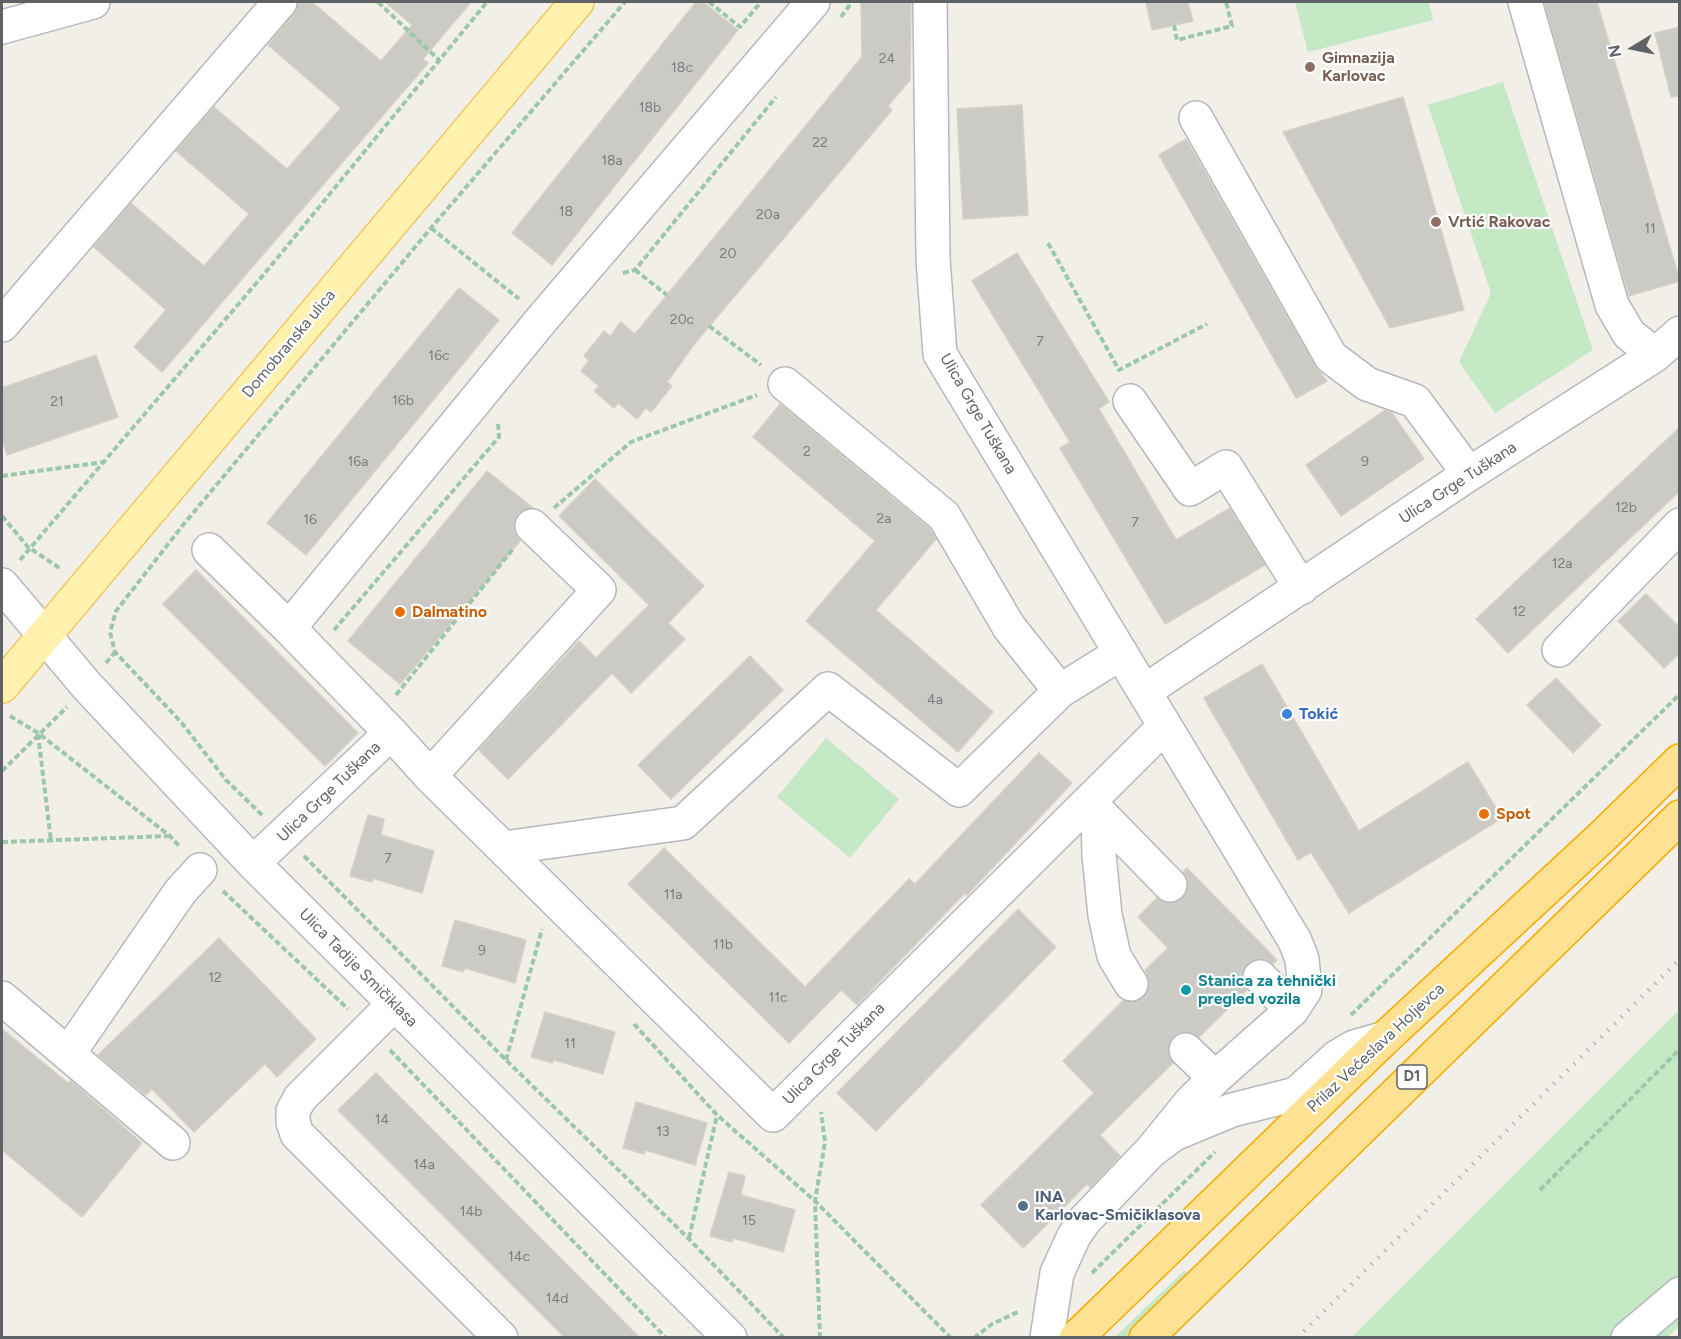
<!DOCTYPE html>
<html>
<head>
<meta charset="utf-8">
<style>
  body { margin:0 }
  #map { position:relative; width:1681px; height:1339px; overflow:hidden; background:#f1efe8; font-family:Figtree,sans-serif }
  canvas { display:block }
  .frame { position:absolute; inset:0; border:3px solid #5f6368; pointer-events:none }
  .north { position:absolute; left:1603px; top:18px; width:60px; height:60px; -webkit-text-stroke:4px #fff; paint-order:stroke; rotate:260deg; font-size:16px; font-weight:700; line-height:24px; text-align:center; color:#5f6368 }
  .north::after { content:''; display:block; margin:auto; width:21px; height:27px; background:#5f6368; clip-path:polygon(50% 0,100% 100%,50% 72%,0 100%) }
</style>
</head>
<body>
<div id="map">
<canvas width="1681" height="1339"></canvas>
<div class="frame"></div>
<div class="north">N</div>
</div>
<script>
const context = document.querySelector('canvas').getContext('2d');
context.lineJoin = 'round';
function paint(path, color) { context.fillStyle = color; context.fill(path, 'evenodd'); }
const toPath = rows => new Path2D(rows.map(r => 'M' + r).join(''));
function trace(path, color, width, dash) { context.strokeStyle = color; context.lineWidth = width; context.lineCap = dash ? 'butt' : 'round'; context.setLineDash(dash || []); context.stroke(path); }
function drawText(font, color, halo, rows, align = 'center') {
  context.font = font + ' Figtree,sans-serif'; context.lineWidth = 4.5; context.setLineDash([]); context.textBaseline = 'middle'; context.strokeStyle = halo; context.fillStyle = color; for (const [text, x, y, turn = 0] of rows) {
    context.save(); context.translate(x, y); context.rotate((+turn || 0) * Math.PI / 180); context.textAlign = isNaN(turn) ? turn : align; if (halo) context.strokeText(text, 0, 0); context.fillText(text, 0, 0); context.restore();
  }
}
const green = toPath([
  [1295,2,1429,2,1433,20,1308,52],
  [1503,82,1593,350,1495,413,1459,362,1491,293,1428,105],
  [826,738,899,799,850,858,777,797],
  [1679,1010,1679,1326,1667,1338,1351,1338],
  [1185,1270,1189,1276,1185,1281,1128,1337,1114,1338]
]);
const building = toPath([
  [298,2,312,2,381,61,412,25,385,2,471,2,423,59,428,63,162,372,134,347,166,310,94,247,131,203,204,266,249,214,176,151,214,107,287,169,341,108,268,45,294,14,298,2],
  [696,2,703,2,738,30,552,265,512,233,696,2],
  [861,2,911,2,910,80,888,106,892,110,696,342,667,382,672,386,651,412,646,408,637,419,618,403,614,408,594,391,599,386,581,371,589,360,584,356,604,331,610,336,621,322,635,334,862,57,861,2],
  [1146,2,1188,2,1193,21,1152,30,1146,2],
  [1544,2,1597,2,1680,281,1629,296,1544,2],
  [1680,27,1680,96,1671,97,1655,33,1680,27],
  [1403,97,1464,310,1390,328,1283,132,1403,97],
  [1022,105,1028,215,963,219,957,109,1022,105],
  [1186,139,1315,366,1327,381,1296,398,1159,155,1186,139],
  [1017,253,1109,402,1099,409,1176,540,1230,508,1265,565,1165,624,1060,448,1070,442,972,281,1017,253],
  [459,288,499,320,306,555,267,523,459,288],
  [96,355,118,417,7,455,2,438,2,388,96,355],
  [780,404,929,528,936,539,876,610,993,712,958,752,806,621,875,541,753,437,780,404],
  [1385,410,1392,413,1424,459,1341,516,1306,465,1385,410],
  [1680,427,1680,491,1508,653,1476,619,1680,427],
  [487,471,533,508,519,513,514,521,514,532,520,541,400,684,348,641,487,471],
  [595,479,704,586,668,623,685,639,631,693,612,673,508,779,479,750,579,641,596,658,649,605,559,516,595,479],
  [196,570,358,733,325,766,163,604,196,570],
  [1646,594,1680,628,1680,653,1664,668,1618,621,1646,594],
  [750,656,783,690,671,799,638,765,750,656],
  [1262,664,1359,831,1468,762,1502,818,1349,913,1311,852,1298,860,1204,698,1262,664],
  [1556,678,1601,725,1573,753,1527,705,1556,678],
  [1039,753,1072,783,967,895,965,893,857,1005,841,990,789,1043,628,884,664,848,805,987,909,879,915,884,1039,753],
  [368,815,384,819,381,835,434,851,422,893,372,878,372,882,350,876,368,815],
  [1187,868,1277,960,1273,964,1266,959,1256,959,1247,964,1242,971,1242,981,1247,990,1199,1037,1191,1032,1181,1032,1172,1037,1168,1046,1168,1055,1173,1063,1100,1135,1120,1156,1090,1188,1087,1184,1023,1248,981,1205,1094,1093,1063,1061,1123,1001,1132,1003,1140,1000,1147,993,1150,983,1145,970,1168,948,1138,917,1157,898,1166,903,1175,903,1183,899,1188,890,1188,880,1183,872,1187,868],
  [1018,909,1056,947,876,1131,837,1093,1018,909],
  [455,920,526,940,515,983,465,968,463,972,442,966,455,920],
  [219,938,316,1039,277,1077,265,1064,194,1132,152,1089,146,1095,98,1055,219,938],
  [545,1012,615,1032,603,1074,554,1060,552,1063,531,1057,545,1012],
  [2,1029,68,1083,71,1081,142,1143,82,1217,2,1150,2,1029],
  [376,1073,640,1338,565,1338,338,1110,376,1073],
  [636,1102,707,1123,695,1165,645,1150,644,1154,623,1148,636,1102],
  [729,1172,745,1176,741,1195,795,1210,783,1252,733,1238,732,1242,710,1236,729,1172]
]);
const minorTunnel = toPath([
  [1170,885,1260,977],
  [1131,984,1186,1050]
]);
const path = toPath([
  [378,2,439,60],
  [709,2,740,27,761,2],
  [841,17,849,6,849,2],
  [1174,25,1177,40,1232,26,1226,2],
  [431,228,519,299],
  [1048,243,1119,370,1207,324],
  [635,270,667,295],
  [623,273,635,270,776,97],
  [709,326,761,365],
  [2,476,104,462],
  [554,508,631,442,757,395],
  [2,516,28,547,61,569],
  [20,560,265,273,487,2],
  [334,630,499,437,498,423],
  [106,663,115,652],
  [396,695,513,549],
  [10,716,38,733,170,836,180,847],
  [38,734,51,841],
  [2,771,67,707],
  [262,815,226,780,181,722,115,652,110,632,116,611,183,525,431,228,625,2],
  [2,842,169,836],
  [304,856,506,1060,689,1239,784,1338],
  [223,891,348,1009],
  [1351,1015,1680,694],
  [634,1024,717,1115,815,1201,951,1338],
  [390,1050,666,1338],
  [506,1060,542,929],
  [1540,1190,1680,1049],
  [689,1238,717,1115],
  [1092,1273,1215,1152],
  [820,1338,815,1201,825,1142,821,1112],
  [974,1338,992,1324,1020,1311]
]);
const minor = toPath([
  [930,2,933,259,940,354,1295,941,1302,959,1305,990,1292,1010,1215,1078,1190,1103,1151,1151],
  [1525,2,1612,305,1629,334,1655,355],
  [2,27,93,2],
  [1196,118,1331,357,1367,384,1415,401,1469,474],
  [2,325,280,2],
  [785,384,944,516,1009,627,1060,691],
  [1130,401,1190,489,1226,467,1301,588],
  [209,550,289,628,543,318,813,2],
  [2,585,87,686,253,863,730,1338],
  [289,628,391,733],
  [1559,650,1680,525],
  [1145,691,1469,474,1655,355,1680,333],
  [430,776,599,590,532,526],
  [1090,803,1170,885],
  [1098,812,1099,855,1105,915,1114,956,1131,984],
  [504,848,683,823,828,689,959,790,1060,691,1121,653],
  [253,863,391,733,430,776,773,1115,1164,727],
  [1260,977,1292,1010],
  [2,998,68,1054,180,892,200,870],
  [394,1004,300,1098,293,1111,293,1122,297,1134,501,1338],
  [1186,1050,1215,1078],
  [68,1054,173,1143],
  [1047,1338,1057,1273,1074,1236,1085,1220,1151,1151,1174,1134,1232,1110,1296,1094,1337,1057,1354,1047,1385,1038],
  [1628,1338,1680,1294]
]);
const major = toPath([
  [2,686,577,2]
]);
const highway = toPath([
  [1076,1338,1385,1038,1603,836,1680,761],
  [1146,1338,1680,817]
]);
const rail = toPath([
  [1297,1338,1680,959]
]);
const markers = [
  [1310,67,6,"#8d6e63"],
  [1436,222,6,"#8d6e63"],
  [400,612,6,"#e8710a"],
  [1287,714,6,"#3f7fe0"],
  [1484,814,6,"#e8710a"],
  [1186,990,6,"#0f9aa8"],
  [1023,1206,6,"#5c6f8a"]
];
const numberNames = [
  ["24",887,59],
  ["18c",682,68],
  ["18b",650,108],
  ["22",820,143],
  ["18a",612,161],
  ["18",566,212],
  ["20a",768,215],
  ["11",1650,229],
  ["20",728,254],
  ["20c",682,320],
  ["7",1040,342],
  ["16c",439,356],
  ["16b",403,401],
  ["21",57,402],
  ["2",807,452],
  ["16a",358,462],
  ["9",1365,462],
  ["12b",1626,508],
  ["2a",884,519],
  ["16",310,520],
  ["7",1135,523],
  ["12a",1562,564],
  ["12",1519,612],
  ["4a",935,700],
  ["7",388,859],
  ["11a",673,895],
  ["11b",723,945],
  ["9",482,951],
  ["12",215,978],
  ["11c",778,998],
  ["11",570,1044],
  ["14",382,1120],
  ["13",663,1132],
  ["14a",424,1165],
  ["14b",471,1212],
  ["15",749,1221],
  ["14c",519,1257],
  ["14d",557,1299]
];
const shields = [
  [1412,1077,30]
];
const shieldNames = [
  ["D1",1412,1077]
];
const educationNames = [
  ["Gimnazija",1322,58],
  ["Karlovac",1322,76],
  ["Vrtić Rakovac",1448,222]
];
const streetNames = [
  ["Domobranska ulica",289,344,-50],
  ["Ulica Grge Tuškana",978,414,60],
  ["Ulica Grge Tuškana",1458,483,-33],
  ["Ulica Grge Tuškana",329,792,-44],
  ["Ulica Tadije Smičiklasa",358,968,45],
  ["Prilaz Većeslava Holjevca",1376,1048,-43],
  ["Ulica Grge Tuškana",834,1054,-45]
];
const foodNames = [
  ["Dalmatino",412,612],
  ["Spot",1496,814]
];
const shopNames = [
  ["Tokić",1299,714]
];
const cultureNames = [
  ["Stanica za tehnički",1198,981],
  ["pregled vozila",1198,999]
];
const serviceNames = [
  ["INA",1035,1197],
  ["Karlovac-Smičiklasova",1035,1215]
];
paint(green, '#c5e8c5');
paint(building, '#cccac5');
trace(building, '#d6d1c6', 1.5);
trace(minorTunnel, '#ccccc8', 33, [33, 16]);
trace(minor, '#b5b8bc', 36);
trace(major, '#f2c960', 36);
trace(highway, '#f9ab00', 36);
trace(path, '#9cc7a9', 4, [6, 3]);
trace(minor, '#fff', 33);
trace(major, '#fff2af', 33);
trace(highway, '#fde293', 33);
trace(rail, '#b6b7b8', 4.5, [1.5, 8]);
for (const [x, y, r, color] of markers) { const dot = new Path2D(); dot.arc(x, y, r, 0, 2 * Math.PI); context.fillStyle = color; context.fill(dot); trace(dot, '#fff', 2); }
drawText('14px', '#7a7d7f', null, numberNames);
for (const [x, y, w] of shields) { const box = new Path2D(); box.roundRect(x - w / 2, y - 12, w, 24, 4.5); context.fillStyle = '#fff'; context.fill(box); trace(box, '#5f6368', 1.5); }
drawText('bold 15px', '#5f6368', null, shieldNames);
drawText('bold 16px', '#785e54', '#fff', educationNames, 'left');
drawText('16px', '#5f6368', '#fff', streetNames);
drawText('bold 16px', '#c56008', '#fff', foodNames, 'left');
drawText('bold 16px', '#366cbe', '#fff', shopNames, 'left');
drawText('bold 16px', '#0d838f', '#fff', cultureNames, 'left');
drawText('bold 16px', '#4e5e75', '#fff', serviceNames, 'left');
</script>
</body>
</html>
